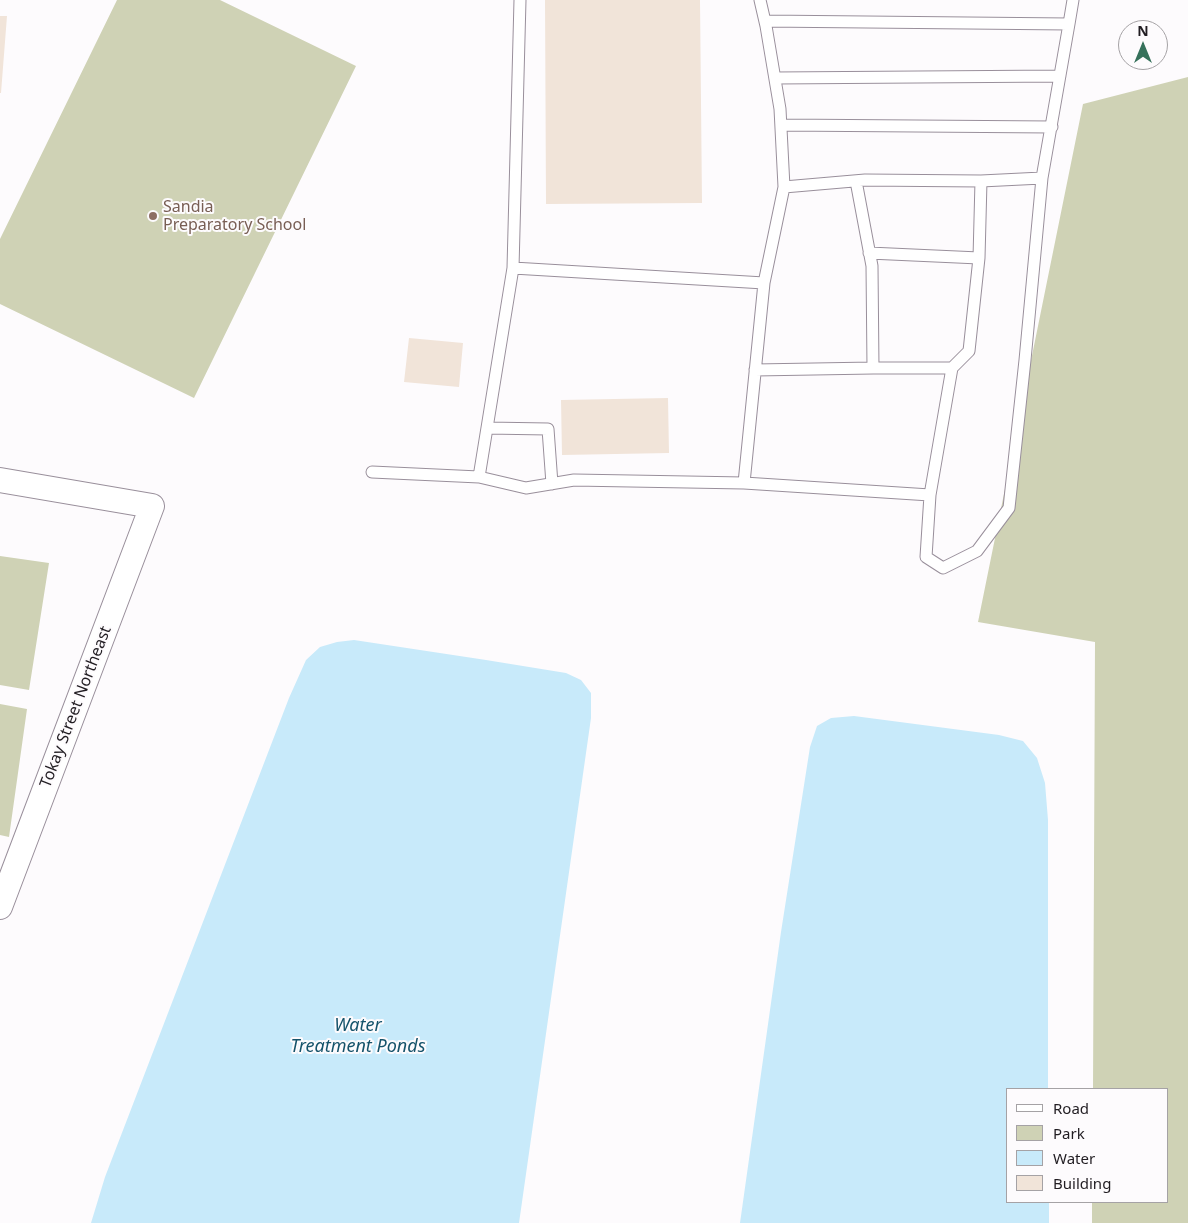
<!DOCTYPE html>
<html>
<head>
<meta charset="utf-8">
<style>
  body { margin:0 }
  #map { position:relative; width:1188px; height:1223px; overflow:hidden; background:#fdfbfd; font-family:"Noto Sans",sans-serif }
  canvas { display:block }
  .legend { position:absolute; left:1006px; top:1088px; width:162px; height:115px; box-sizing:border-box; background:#fdfbfd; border:1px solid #a5a2a5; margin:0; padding:6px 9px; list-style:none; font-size:15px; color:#211d22 }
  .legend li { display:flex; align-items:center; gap:10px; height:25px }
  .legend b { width:25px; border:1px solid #a5a2a5 }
  .north { position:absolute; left:1118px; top:20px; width:50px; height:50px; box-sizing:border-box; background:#fdfbfd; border:1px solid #a5a2a5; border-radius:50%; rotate:0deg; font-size:14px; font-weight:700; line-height:20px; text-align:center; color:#211d22 }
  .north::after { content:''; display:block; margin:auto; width:18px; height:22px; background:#36715b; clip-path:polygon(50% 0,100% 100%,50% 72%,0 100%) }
</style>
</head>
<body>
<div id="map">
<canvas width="1188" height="1223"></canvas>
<ul class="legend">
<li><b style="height:6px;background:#fff"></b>Road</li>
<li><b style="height:14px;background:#cfd2b5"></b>Park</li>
<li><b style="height:14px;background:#c8eafa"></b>Water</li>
<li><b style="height:14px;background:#f1e4d9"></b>Building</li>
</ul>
<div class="north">N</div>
</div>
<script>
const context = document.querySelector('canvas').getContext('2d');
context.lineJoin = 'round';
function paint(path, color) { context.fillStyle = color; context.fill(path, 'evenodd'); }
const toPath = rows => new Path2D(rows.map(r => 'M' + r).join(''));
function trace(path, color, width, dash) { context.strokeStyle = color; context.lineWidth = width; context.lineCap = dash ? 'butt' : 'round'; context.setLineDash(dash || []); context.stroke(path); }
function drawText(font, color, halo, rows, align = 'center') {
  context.font = font + ' "Noto Sans",sans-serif'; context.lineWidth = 4; context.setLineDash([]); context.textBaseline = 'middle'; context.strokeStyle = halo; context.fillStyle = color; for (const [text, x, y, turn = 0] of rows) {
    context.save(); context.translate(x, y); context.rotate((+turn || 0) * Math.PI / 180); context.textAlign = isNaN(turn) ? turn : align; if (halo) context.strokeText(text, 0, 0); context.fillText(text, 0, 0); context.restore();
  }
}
const green = toPath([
  [117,0,220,0,356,66,194,398,0,304,0,239],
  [1188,77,1188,1223,1092,1223,1092,1202,1167,1202,1167,1089,1093,1089,1095,642,978,622,1083,104],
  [0,556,49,563,29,690,0,685],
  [0,704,27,709,9,837,0,835]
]);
const water = toPath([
  [354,640,486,660,566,673,581,680,591,693,591,718,519,1223,91,1223,105,1177,289,698,306,660,320,647,337,642],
  [854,716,999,735,1023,741,1037,758,1045,783,1048,820,1048,1089,1007,1089,1007,1202,1049,1202,1049,1223,740,1223,781,932,810,747,817,726,831,718]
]);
const building = toPath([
  [545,0,700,0,702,203,546,204],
  [0,16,7,16,1,93,0,93],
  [409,338,463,343,459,387,404,382],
  [668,398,669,453,562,455,561,400]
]);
const lane = toPath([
  [760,0,766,26,780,109,784,187,764,283,744,483,930,495],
  [765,21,1069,24,1042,178],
  [1069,24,1073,0],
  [775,78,1060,76],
  [781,125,1052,127],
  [1042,178,1025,360,1009,508,977,551,943,568,926,557,930,495,952,368,969,351,979,258,981,181,1042,178],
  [856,181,872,266,873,368],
  [784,187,865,180,981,181],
  [869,253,979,258],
  [513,268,520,0],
  [755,370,873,368,952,368],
  [487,428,548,429,552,484],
  [372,472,479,477],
  [744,483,574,480,526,488,479,477,513,268,764,283]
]);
const street = toPath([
  [0,480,152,506,0,907]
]);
const markers = [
  [153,216,5,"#8d6e63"]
];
const educationNames = [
  ["Sandia",163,207],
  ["Preparatory School",163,225]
];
const streetNames = [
  ["Tokay Street Northeast",76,707,-69]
];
const waterNames = [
  ["Water",358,1026],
  ["Treatment Ponds",358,1047]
];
paint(green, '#cfd2b5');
paint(water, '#c8eafa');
paint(building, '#f1e4d9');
trace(lane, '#998f9b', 13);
trace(street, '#998f9b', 26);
trace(lane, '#fff', 11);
trace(street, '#fff', 24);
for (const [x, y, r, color] of markers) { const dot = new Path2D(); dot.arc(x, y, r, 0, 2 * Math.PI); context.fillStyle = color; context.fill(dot); trace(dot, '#fdfbfd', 2); }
drawText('16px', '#785e54', '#fdfbfd', educationNames, 'left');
drawText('16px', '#211d22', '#fdfbfd', streetNames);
drawText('italic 18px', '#15536b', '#fdfbfd', waterNames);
</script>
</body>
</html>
